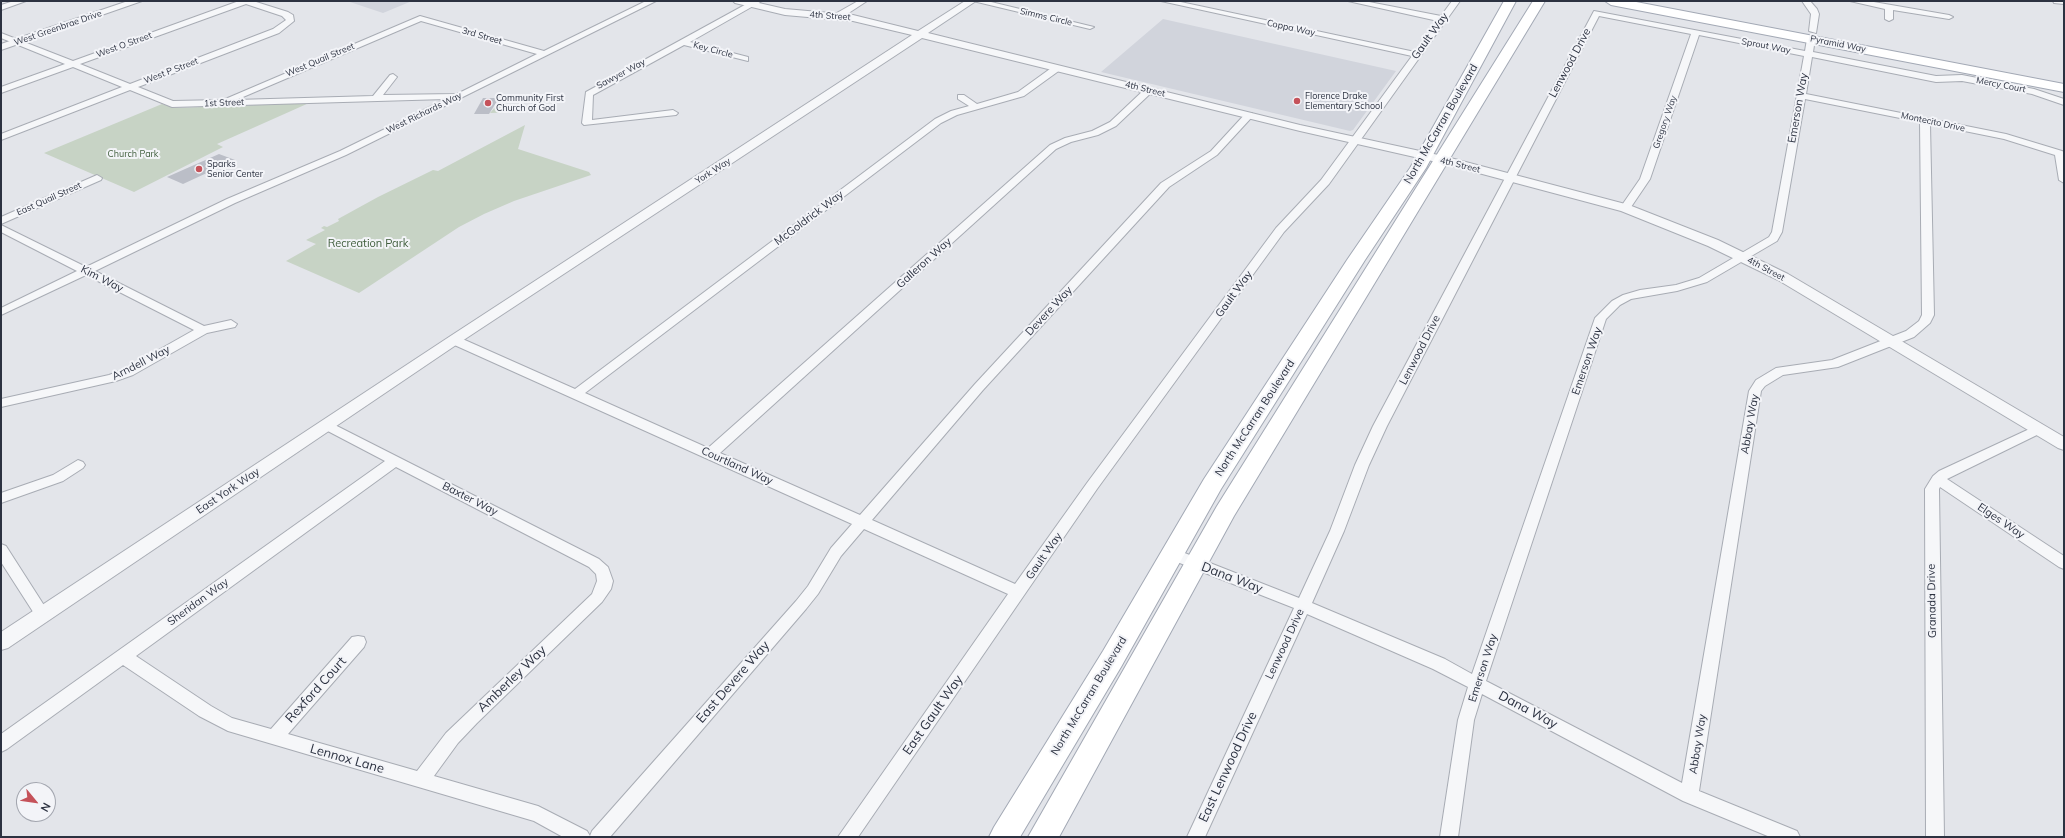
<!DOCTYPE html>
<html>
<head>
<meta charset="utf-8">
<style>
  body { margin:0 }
  #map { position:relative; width:2065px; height:838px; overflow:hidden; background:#e3e5ea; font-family:Mulish,sans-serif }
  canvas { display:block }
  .frame { position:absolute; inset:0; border:2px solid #2c3241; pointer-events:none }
  .north { position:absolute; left:16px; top:782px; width:40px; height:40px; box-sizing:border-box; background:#f3f4f8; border:1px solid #a3a6af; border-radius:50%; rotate:119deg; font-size:11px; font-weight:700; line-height:16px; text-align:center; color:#2c3241 }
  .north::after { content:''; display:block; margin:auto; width:14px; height:18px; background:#c5525a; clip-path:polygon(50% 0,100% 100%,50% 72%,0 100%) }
</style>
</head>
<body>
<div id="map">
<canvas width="2065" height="838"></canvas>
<div class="frame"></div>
<div class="north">N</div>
</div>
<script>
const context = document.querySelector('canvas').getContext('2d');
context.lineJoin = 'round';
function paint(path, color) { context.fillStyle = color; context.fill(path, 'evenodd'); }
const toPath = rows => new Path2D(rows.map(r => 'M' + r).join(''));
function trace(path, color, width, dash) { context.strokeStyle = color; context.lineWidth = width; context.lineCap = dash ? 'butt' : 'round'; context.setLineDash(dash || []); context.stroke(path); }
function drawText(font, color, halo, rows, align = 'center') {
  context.font = font + ' Mulish,sans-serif'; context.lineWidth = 4; context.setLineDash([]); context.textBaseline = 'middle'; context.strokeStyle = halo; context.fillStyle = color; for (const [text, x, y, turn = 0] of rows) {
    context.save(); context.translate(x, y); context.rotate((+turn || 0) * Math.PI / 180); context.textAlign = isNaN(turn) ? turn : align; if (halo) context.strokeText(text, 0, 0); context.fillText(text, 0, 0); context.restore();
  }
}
const built = toPath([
  [347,1,412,1,383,13],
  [1163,19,1396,71,1353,130,1350,131,1101,72]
]);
const green = toPath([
  [309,103,217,144,223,147,134,192,44,153,162,104,175,108],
  [522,104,517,112,490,113,497,105],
  [525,125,518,149,589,172,591,175,514,201,484,214,459,227,359,293,286,261,316,244,306,240,325,230,321,228,324,226,327,227,339,221,338,219,378,197,433,170,438,171]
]);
const building = toPath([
  [483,98,499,98,489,114,474,114],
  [219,154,235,160,183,184,167,177]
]);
const minor = toPath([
  [14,1,26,1,1,10,1,5,14,1],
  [239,1,253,1,288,12,293,15,294,21,279,33,138,87,173,101,223,100,420,16,544,51,646,1,656,1,346,155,235,203,95,271,204,326,231,320,237,324,235,327,207,333,133,375,116,381,1,407,1,399,109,375,125,369,194,330,86,275,1,315,1,308,77,271,1,232,1,225,86,267,227,199,340,151,446,99,172,107,130,90,1,140,1,134,122,87,73,67,1,93,1,87,65,64,1,38,1,33,73,61,239,1],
  [246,4,282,16,286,20,273,29,130,84,80,64,246,4],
  [421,21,537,54,457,94,383,95,397,77,393,74,390,75,373,96,236,100,421,21],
  [752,1,762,1,690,42,748,57,748,61,684,45,593,95,592,120,673,110,678,113,676,115,584,125,582,123,586,92,752,1],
  [858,1,867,1,841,18,835,18,835,14,858,1],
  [973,1,987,1,1094,27,1090,29,973,1],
  [1161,1,1176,1,1415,52,1438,21,1348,1,1364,1,1441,16,1452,1,1460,1,1329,184,1284,232,1097,489,858,837,838,837,1008,594,864,529,841,556,818,594,806,609,610,837,563,837,534,821,228,731,199,716,123,665,7,749,1,752,1,734,385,461,322,428,320,425,322,422,327,421,599,559,608,567,613,581,611,589,602,602,477,723,458,743,434,776,538,806,587,831,590,836,592,831,796,601,808,586,831,548,852,524,450,343,448,340,450,337,458,337,575,389,935,119,951,111,969,106,958,99,958,95,964,95,977,104,1018,92,1054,66,1060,66,1060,70,1024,96,957,115,941,123,585,393,708,448,1050,145,1065,138,1092,131,1110,122,1146,88,1152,88,1152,92,1116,126,1098,135,1071,142,1056,149,720,453,860,515,975,384,1161,183,1211,151,1246,113,1252,113,1252,117,1217,155,1169,187,983,390,872,520,1015,584,1087,483,1276,228,1321,180,1412,56,1161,1],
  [396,467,589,567,596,574,597,581,592,594,446,733,417,771,288,734,364,647,366,642,364,637,358,636,352,637,271,729,232,718,211,706,136,656,396,467],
  [1802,1,1810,1,1817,9,1819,14,1816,33,1809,31,1811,14,1802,1],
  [1850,1,1868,1,1949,15,1953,17,1949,19,1893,10,1893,19,1889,21,1885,19,1885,9,1850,1],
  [2053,1,2064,1,2064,4,2054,3,2053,1],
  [1594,11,1805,51,1807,39,1811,37,1815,39,1813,52,1936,76,1962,75,2034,89,2064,99,2064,105,2032,94,1962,81,1936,82,1812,57,1806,94,2006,134,2062,151,2064,152,2064,183,2059,180,2055,155,2004,139,1930,124,1934,315,1930,323,1914,337,1838,367,1783,375,1765,386,1761,391,1699,791,1797,831,1800,837,1770,837,1683,801,1482,694,1474,720,1458,837,1440,837,1458,720,1468,687,1433,669,1307,614,1205,837,1187,837,1294,608,1167,558,1165,554,1167,550,1172,548,1177,550,1299,598,1330,531,1355,465,1373,426,1594,11],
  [1599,16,1691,34,1640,179,1620,208,1625,211,1629,210,1650,179,1699,35,1804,56,1772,232,1769,237,1699,278,1676,285,1640,290,1623,295,1612,301,1595,318,1472,674,1445,659,1312,603,1344,531,1369,465,1387,426,1599,16],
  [1805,99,1920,122,1922,315,1919,321,1906,331,1832,360,1776,368,1756,380,1749,391,1682,783,1486,681,1606,319,1620,305,1631,299,1677,291,1707,282,1777,241,1782,232,1805,99],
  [97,175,102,178,101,180,1,224,1,217,97,175],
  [2038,425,2043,426,2045,429,2043,432,1947,479,2064,556,2064,569,2059,567,1940,487,1939,489,1944,837,1926,837,1925,489,1933,476,1939,471,2038,425],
  [78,460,83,462,85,465,83,468,63,481,1,503,1,493,53,475,78,460],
  [1,544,6,546,47,610,50,614,47,618,42,620,37,618,1,562,1,544]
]);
const tertiary = toPath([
  [128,1,142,1,1,50,1,44,128,1],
  [733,1,750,1,785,9,853,15,918,31,965,1,976,1,928,33,1300,125,1443,156,1629,205,1718,240,1788,274,2064,437,2064,450,2058,448,1778,280,1708,246,1621,211,1441,163,1300,131,922,38,459,343,8,648,1,650,1,632,449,337,912,35,853,21,785,15,735,3,733,1]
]);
const primary = toPath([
  [1504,1,1516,1,1426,168,1365,260,1221,489,1121,667,1020,837,989,837,994,827,1103,651,1204,479,1347,260,1410,168,1504,1],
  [1533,1,1545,1,1234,516,1059,837,1028,837,1217,506,1533,1],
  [1605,1,1631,1,2064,84,2064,92,1611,5,1605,1]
]);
const markers = [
  [1297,101,4,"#c5525a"],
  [488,103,4,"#c5525a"],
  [199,169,4,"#c5525a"]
];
const farStreetnames = [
  ["4th Street",830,16,4],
  ["Simms Circle",1046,17,13],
  ["West Greenbrae Drive",58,28,-19],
  ["Coppa Way",1291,28,12],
  ["3rd Street",482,36,16],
  ["Pyramid Way",1838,44,11],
  ["West O Street",124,45,-20],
  ["Sprout Way",1766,46,11],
  ["Key Circle",713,50,15],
  ["West Quail Street",320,60,-23],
  ["West P Street",171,71,-21],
  ["Sawyer Way",621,74,-28],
  ["Mercy Court",2001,85,11],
  ["4th Street",1145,89,14],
  ["1st Street",224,103,-2],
  ["West Richards Way",424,113,-26],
  ["Gregory Way",1665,122,-71],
  ["Montecito Drive",1933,122,12],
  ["4th Street",1460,165,14],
  ["York Way",713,171,-33],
  ["East Quail Street",49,199,-24],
  ["4th Street",1766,269,28]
];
const farPoinames = [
  ["Florence Drake",1305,96],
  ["Elementary School",1305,106],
  ["Community First",496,98],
  ["Church of God",496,108],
  ["Sparks",207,164],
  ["Senior Center",207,174]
];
const farParknames = [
  ["Church Park",133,154]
];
const streetNames = [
  ["Gault Way",1430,36,-54],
  ["Lenwood Drive",1570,63,-62],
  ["Emerson Way",1798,108,-80],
  ["North McCarran Boulevard",1441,124,-60],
  ["McGoldrick Way",809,218,-37],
  ["Galleron Way",924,263,-42],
  ["Kim Way",102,279,27],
  ["Gault Way",1234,294,-54],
  ["Devere Way",1049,311,-47],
  ["Lenwood Drive",1420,350,-63],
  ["Emerson Way",1587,361,-71],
  ["Arndell Way",141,363,-27],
  ["North McCarran Boulevard",1255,418,-57],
  ["Abbay Way",1750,424,-80],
  ["Courtland Way",737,466,24],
  ["East York Way",228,491,-34],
  ["Baxter Way",470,499,27],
  ["Elges Way",2001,521,34],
  ["Gault Way",1044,556,-55],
  ["Granada Drive",1932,601,-91],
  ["Sheridan Way",198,602,-36],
  ["Lenwood Drive",1285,644,-65],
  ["Emerson Way",1483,668,-72],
  ["North McCarran Boulevard",1089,696,-59],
  ["Abbay Way",1698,744,-81]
];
const parkNames = [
  ["Recreation Park",368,244]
];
const nearStreetnames = [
  ["Dana Way",1232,578,21],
  ["Amberley Way",512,679,-44],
  ["East Devere Way",733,682,-49],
  ["Rexford Court",316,690,-48],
  ["Dana Way",1528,710,28],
  ["East Gault Way",933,715,-55],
  ["Lennox Lane",347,759,16],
  ["East Lenwood Drive",1228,767,-65]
];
paint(built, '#d1d4dc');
paint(green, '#c7d3c5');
paint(building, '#bbbec7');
trace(minor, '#a8acb4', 2);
trace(tertiary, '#a8acb4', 2);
trace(primary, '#a3a9b5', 2);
paint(minor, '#f6f7f9');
paint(tertiary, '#f6f7f9');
paint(primary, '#fff');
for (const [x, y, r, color] of markers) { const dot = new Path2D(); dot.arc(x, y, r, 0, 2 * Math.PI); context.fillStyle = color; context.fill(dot); trace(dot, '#f3f4f8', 1.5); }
drawText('9px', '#2c3241', '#f3f4f8', farStreetnames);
drawText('9px', '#2c3241', '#f3f4f8', farPoinames, 'left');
drawText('9px', '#3e5c3a', '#f3f4f8', farParknames);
drawText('11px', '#2c3241', '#f3f4f8', streetNames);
drawText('11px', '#3e5c3a', '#f3f4f8', parkNames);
drawText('13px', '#2c3241', '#f3f4f8', nearStreetnames);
</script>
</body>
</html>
